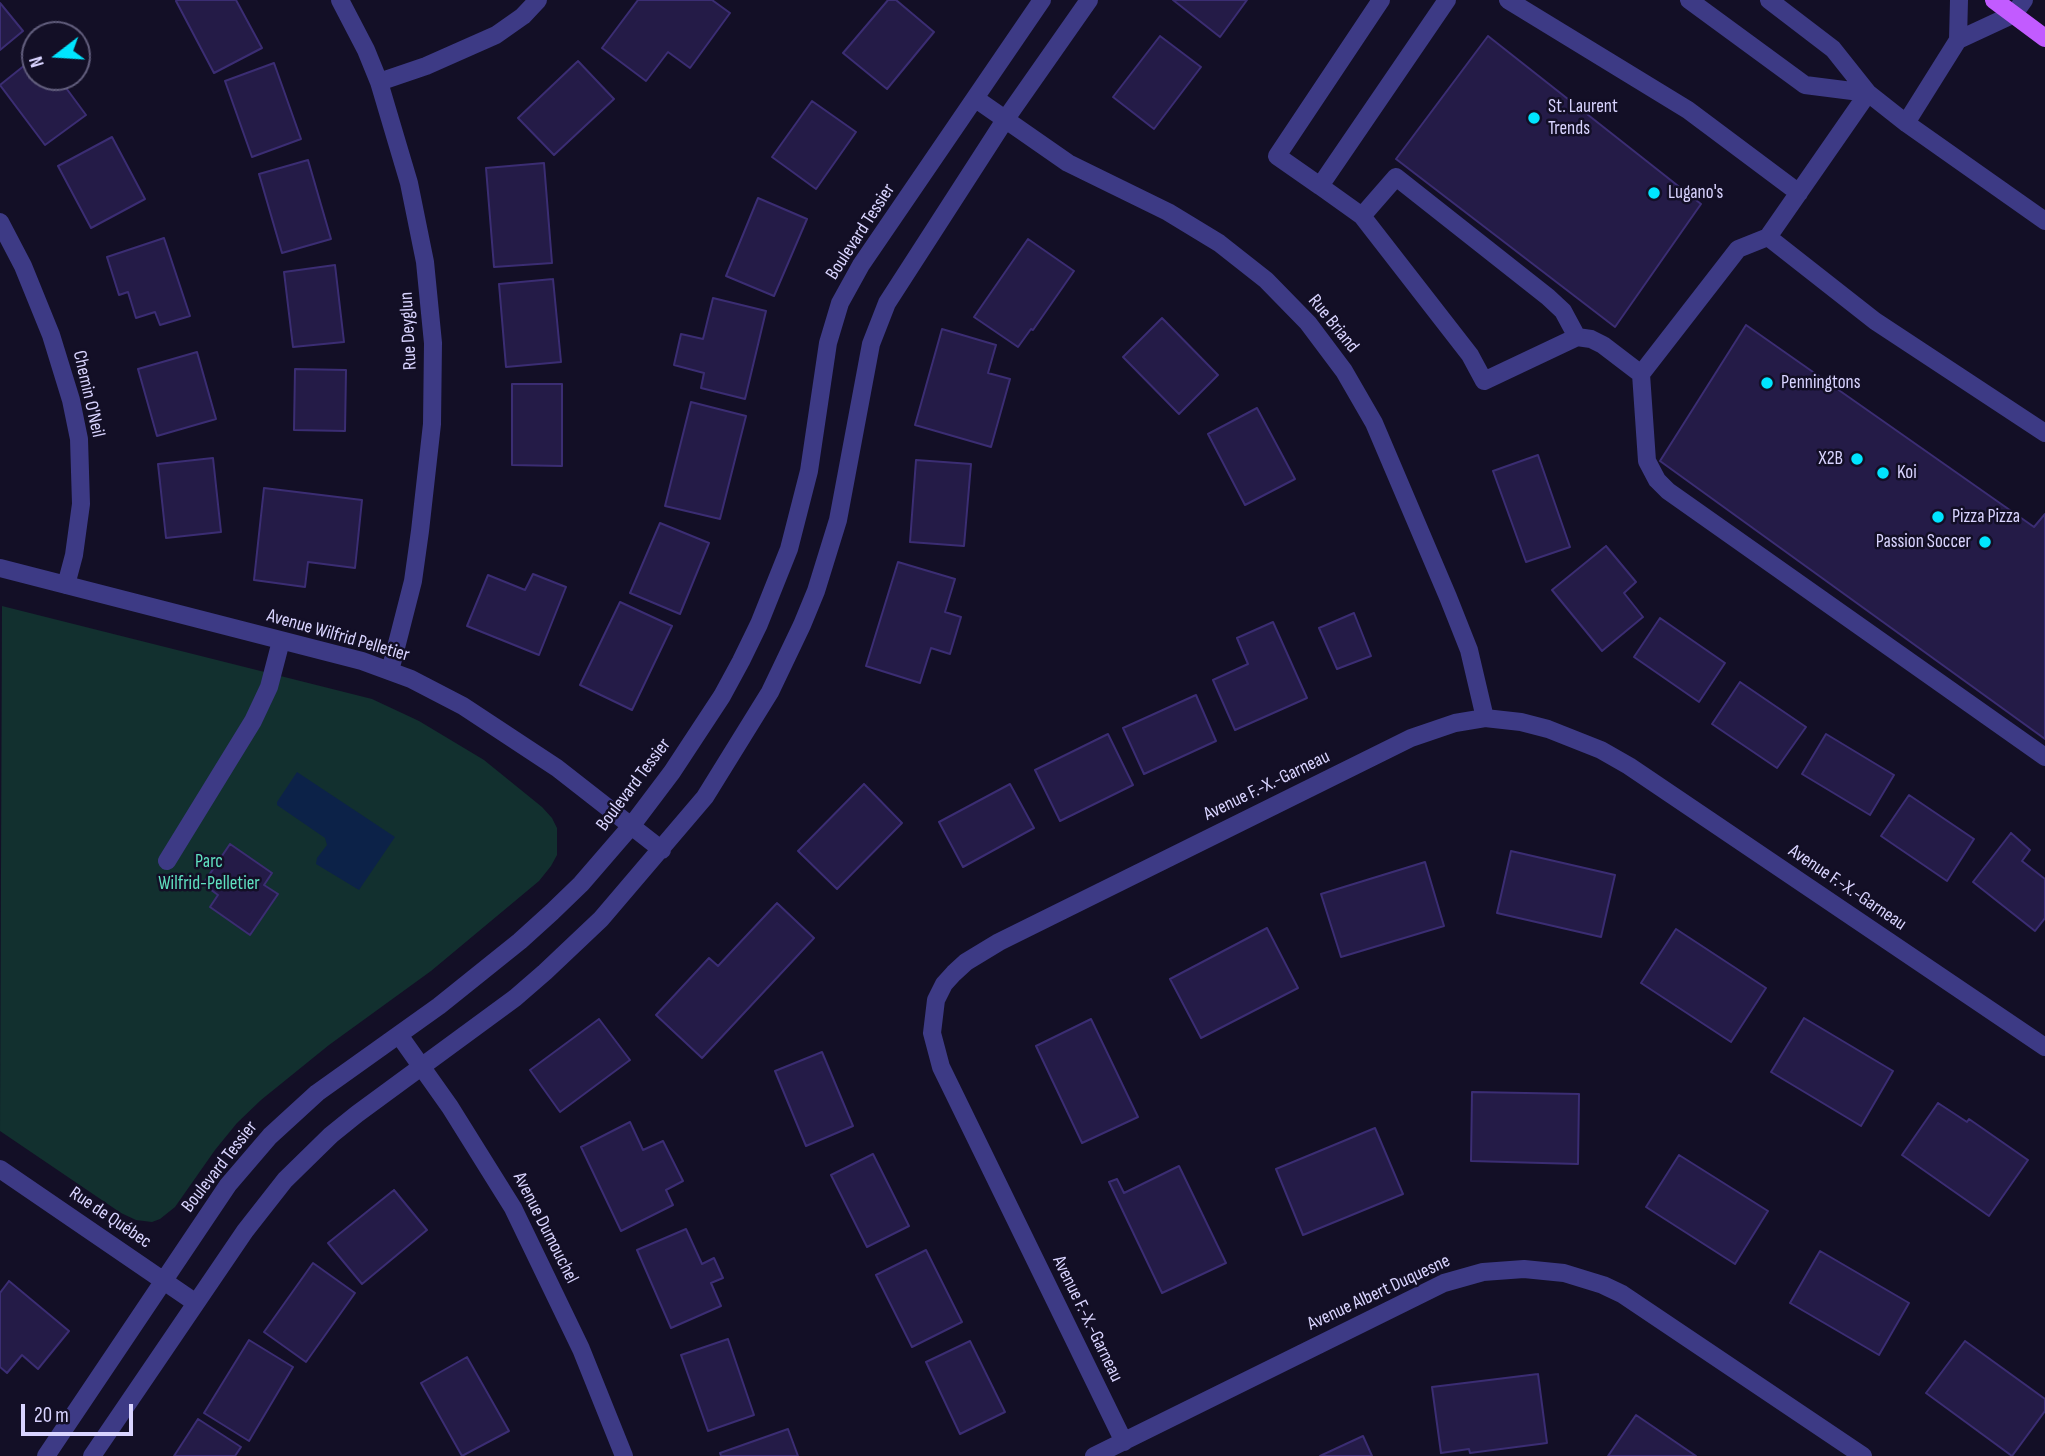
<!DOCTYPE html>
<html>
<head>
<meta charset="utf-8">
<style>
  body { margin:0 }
  #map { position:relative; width:2045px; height:1456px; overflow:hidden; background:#130f26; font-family:"Sofia Sans Condensed",sans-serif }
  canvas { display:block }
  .north { position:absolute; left:21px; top:21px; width:70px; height:70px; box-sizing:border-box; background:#130f26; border:2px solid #625e7d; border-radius:50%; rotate:253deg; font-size:19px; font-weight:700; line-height:28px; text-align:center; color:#d9d4ff }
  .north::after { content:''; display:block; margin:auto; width:24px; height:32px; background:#00e5ff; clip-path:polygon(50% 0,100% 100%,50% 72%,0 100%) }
  .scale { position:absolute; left:21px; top:1404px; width:112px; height:32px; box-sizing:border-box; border:4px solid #d9d4ff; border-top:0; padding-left:9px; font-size:21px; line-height:24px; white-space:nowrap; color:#d9d4ff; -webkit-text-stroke:5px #130f26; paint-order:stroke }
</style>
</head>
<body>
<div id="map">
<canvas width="2045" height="1456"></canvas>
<div class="north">N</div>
<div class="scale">20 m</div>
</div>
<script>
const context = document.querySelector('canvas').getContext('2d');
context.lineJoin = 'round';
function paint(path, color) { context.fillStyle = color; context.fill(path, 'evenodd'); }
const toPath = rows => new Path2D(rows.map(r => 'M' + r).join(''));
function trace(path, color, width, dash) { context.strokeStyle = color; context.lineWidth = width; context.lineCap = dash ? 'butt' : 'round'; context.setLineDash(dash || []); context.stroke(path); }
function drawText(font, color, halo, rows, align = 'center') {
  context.font = font + ' "Sofia Sans Condensed",sans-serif'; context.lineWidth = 5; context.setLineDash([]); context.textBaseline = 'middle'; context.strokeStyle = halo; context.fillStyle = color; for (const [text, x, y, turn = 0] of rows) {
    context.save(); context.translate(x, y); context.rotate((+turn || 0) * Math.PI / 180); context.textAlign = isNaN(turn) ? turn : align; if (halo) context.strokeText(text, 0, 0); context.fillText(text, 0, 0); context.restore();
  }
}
const green = toPath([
  [2,606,372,699,419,721,484,760,542,807,552,818,557,828,557,855,551,866,539,881,431,971,329,1045,261,1100,237,1123,215,1150,175,1207,160,1219,152,1222,136,1220,121,1213,0,1131]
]);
const water = toPath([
  [297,772,395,837,359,890,316,864,317,858,327,845,325,838,277,805,277,802]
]);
const building = toPath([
  [178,0,236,0,262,48,214,73,176,1,178,0],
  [638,0,712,0,730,13,690,68,668,52,646,81,602,48,638,0],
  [888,0,896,0,934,32,887,89,843,53,888,0],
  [1173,0,1247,0,1220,37,1173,0],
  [0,3,23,31,0,50,0,3],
  [1160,36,1201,67,1154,129,1113,97,1160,36],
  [1488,36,1701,204,1615,327,1396,159,1488,36],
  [35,57,35,77,58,77,86,115,45,145,0,85,35,57],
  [578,61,614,99,554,155,518,118,578,61],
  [274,63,301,139,252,157,225,81,274,63],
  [812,101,856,132,816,189,772,157,812,101],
  [112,137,145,199,91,228,58,166,112,137],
  [308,160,331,239,282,253,259,174,308,160],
  [544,163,552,263,494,267,486,168,544,163],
  [758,198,807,219,774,296,726,276,758,198],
  [164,238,190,316,160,325,155,312,136,318,128,292,119,295,107,257,164,238],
  [1028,239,1074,271,1033,330,1031,329,1018,347,974,317,1028,239],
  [335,265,344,342,293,347,284,272,335,265],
  [553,279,561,362,506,367,499,284,553,279],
  [713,298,766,311,745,399,701,388,704,373,674,365,681,334,703,339,713,298],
  [1162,318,1218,375,1179,414,1123,357,1162,318],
  [1746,325,2034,527,2045,514,2045,739,1660,461,1746,325],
  [942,329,996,345,988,373,1010,379,991,447,915,425,942,329],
  [197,352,216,419,157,436,138,369,197,352],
  [295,369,346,370,345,431,294,430,295,369],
  [512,384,562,384,562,466,512,465,512,384],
  [691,402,746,416,720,519,665,506,691,402],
  [1257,408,1295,479,1245,505,1208,434,1257,408],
  [1538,455,1570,547,1526,562,1493,471,1538,455],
  [213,458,221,532,166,538,158,464,213,458],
  [916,460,971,464,964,546,910,542,916,460],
  [264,488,362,500,355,568,308,562,305,587,254,580,264,488],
  [660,523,709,543,680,614,630,593,660,523],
  [1606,546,1636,582,1624,593,1643,617,1602,651,1552,590,1606,546],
  [898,562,955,579,945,612,961,617,950,654,931,648,920,683,866,666,898,562],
  [533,574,566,587,539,655,467,626,488,575,525,590,533,574],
  [620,602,672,626,632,710,580,685,620,602],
  [1354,613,1371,656,1337,669,1319,628,1354,613],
  [1660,618,1725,663,1699,702,1634,657,1660,618],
  [1273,622,1307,698,1235,730,1213,680,1248,664,1237,638,1273,622],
  [1740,682,1806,727,1777,768,1712,724,1740,682],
  [1196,695,1216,741,1144,774,1123,728,1196,695],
  [1108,734,1133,785,1060,821,1035,770,1108,734],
  [1826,734,1894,775,1870,815,1802,774,1826,734],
  [864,784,902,823,837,889,798,851,864,784],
  [1010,784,1034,828,963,867,939,822,1010,784],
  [1909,795,1974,839,1947,881,1881,836,1909,795],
  [2011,833,2030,850,2022,861,2045,879,2045,918,2035,931,1973,882,2011,833],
  [230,844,272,873,264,885,278,894,250,935,210,907,218,895,203,884,230,844],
  [1511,851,1615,875,1601,937,1497,913,1511,851],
  [1425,862,1444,926,1341,957,1321,894,1425,862],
  [777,903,814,938,702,1058,656,1015,709,958,718,966,777,903],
  [1267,928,1298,988,1201,1038,1170,979,1267,928],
  [1676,929,1766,988,1731,1042,1641,983,1676,929],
  [1804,1018,1893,1071,1861,1126,1771,1072,1804,1018],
  [599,1019,630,1060,560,1112,530,1070,599,1019],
  [1091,1019,1138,1117,1082,1143,1036,1046,1091,1019],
  [822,1052,853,1126,806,1146,775,1071,822,1052],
  [1472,1092,1579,1094,1578,1164,1471,1161,1472,1092],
  [1938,1103,1967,1122,1969,1119,2028,1160,1989,1216,1902,1155,1938,1103],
  [630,1122,643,1150,663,1141,683,1181,666,1190,673,1205,621,1231,581,1147,630,1122],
  [1375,1128,1403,1194,1303,1235,1276,1169,1375,1128],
  [873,1154,909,1226,867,1247,831,1175,873,1154],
  [1679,1155,1768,1211,1735,1264,1646,1207,1679,1155],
  [1179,1166,1226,1263,1162,1293,1109,1182,1117,1179,1124,1193,1179,1166],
  [394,1190,427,1230,362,1284,328,1243,394,1190],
  [686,1229,702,1264,714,1258,723,1278,711,1283,721,1306,671,1328,637,1250,686,1229],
  [926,1250,962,1322,912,1347,876,1275,926,1250],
  [1820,1251,1909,1303,1879,1355,1790,1303,1820,1251],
  [313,1263,355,1293,306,1362,264,1332,313,1263],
  [9,1281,69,1331,38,1369,22,1355,7,1373,0,1367,0,1293,9,1281],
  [728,1339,754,1415,708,1431,681,1355,728,1339],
  [249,1340,293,1367,249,1441,204,1413,249,1340],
  [970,1341,1005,1412,960,1434,926,1362,970,1341],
  [1965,1341,2045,1399,2045,1411,2012,1456,1926,1393,1965,1341],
  [467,1357,509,1431,462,1456,421,1383,467,1357],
  [1538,1374,1547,1443,1470,1453,1469,1449,1441,1453,1432,1387,1538,1374],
  [1636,1415,1696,1456,1608,1456,1636,1415],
  [198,1419,241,1447,235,1456,174,1456,198,1419],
  [788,1429,798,1456,721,1456,720,1453,788,1429],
  [1363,1436,1372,1456,1320,1456,1363,1436]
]);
const minor = toPath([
  [340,0,366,50,379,82,409,183,425,262,433,343,432,424,420,531,413,581,390,671],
  [1447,0,1320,186,1362,216,1470,355,1484,381,1577,337,1591,339,1603,345,1641,374],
  [1508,0,1688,110,1799,193],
  [1689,0,1805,85,1868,93],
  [1769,0,1833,49,1868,93,1906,123,2045,221],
  [1958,40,2014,14,2024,0],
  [379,82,426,66,496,35,523,16,538,0],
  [1868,93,1768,237,1738,249,1641,374,1647,461,1657,480,1668,491,2045,757],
  [976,99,1068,163,1168,212,1219,243,1266,280,1308,323,1344,371,1374,423,1448,597,1469,650,1485,718],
  [1906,123,1958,40,1959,0],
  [1320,186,1277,156,1381,0],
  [1362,216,1396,177,1548,297,1563,311,1577,337],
  [0,222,23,266,51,335,71,400,79,439,81,504,74,555,66,585],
  [1768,237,1875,321,2045,433],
  [0,568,362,661,411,679,463,706,557,768,662,850],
  [167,861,253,721,269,687,281,641],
  [399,1035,450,1107,513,1208,581,1349,624,1456],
  [0,1169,196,1303],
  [1124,1442,941,1067,932,1033,936,1000,944,984,954,973,966,962,999,942,1411,738,1455,723,1485,718,1521,722,1548,729,1601,750,1629,766,2045,1047],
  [46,1456,228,1185,270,1136,317,1093,439,1006,520,941,552,912,581,884,632,825,672,772,722,696,741,661,759,624,789,549,809,471,828,343,840,303,861,265,1042,0],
  [92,1456,245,1231,285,1180,331,1135,357,1114,515,998,545,972,601,919,705,797,770,692,802,625,816,591,838,520,871,344,887,303,1005,120,1089,0],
  [1094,1456,1444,1283,1483,1272,1524,1269,1564,1273,1603,1285,1622,1294,1863,1456]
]);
const major = toPath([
  [1994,0,2045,38]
]);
const markers = [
  [1534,118,7,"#00e5ff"],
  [1654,193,7,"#00e5ff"],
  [1767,383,7,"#00e5ff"],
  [1857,459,7,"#00e5ff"],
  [1883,473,7,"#00e5ff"],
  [1938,517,7,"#00e5ff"],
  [1985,542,7,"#00e5ff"]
];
const poiNames = [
  ["St. Laurent",1548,107],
  ["Trends",1548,129],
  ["Lugano's",1668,193],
  ["Penningtons",1781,383],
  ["X2B",1843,459,"right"],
  ["Koi",1897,473],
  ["Pizza Pizza",1952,517],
  ["Passion Soccer",1971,542,"right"]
];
const streetNames = [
  ["Boulevard Tessier",861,232,-57],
  ["Rue Briand",1333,324,51],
  ["Rue Deyglun",409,331,-93],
  ["Chemin O'Neil",88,394,77],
  ["Avenue Wilfrid Pelletier",338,636,16],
  ["Boulevard Tessier",634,785,-53],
  ["Avenue F.-X.-Garneau",1267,786,-26],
  ["Avenue F.-X.-Garneau",1847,888,34],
  ["Boulevard Tessier",220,1167,-52],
  ["Rue de Québec",110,1218,34],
  ["Avenue Dumouchel",545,1228,63],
  ["Avenue Albert Duquesne",1379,1293,-25],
  ["Avenue F.-X.-Garneau",1087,1319,64]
];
const parkNames = [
  ["Parc",209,862],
  ["Wilfrid-Pelletier",209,884]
];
paint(green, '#12302f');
paint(water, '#0c2248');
paint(building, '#241b47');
trace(building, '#3b2d73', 2);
trace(minor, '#3d3a85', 18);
trace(major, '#c25bff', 18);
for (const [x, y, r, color] of markers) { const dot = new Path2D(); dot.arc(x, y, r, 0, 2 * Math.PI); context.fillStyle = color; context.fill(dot); trace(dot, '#130f26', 2.5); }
drawText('19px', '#d9d4ff', '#130f26', poiNames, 'left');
drawText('19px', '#d9d4ff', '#130f26', streetNames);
drawText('19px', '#5fe0c0', '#130f26', parkNames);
</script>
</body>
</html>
